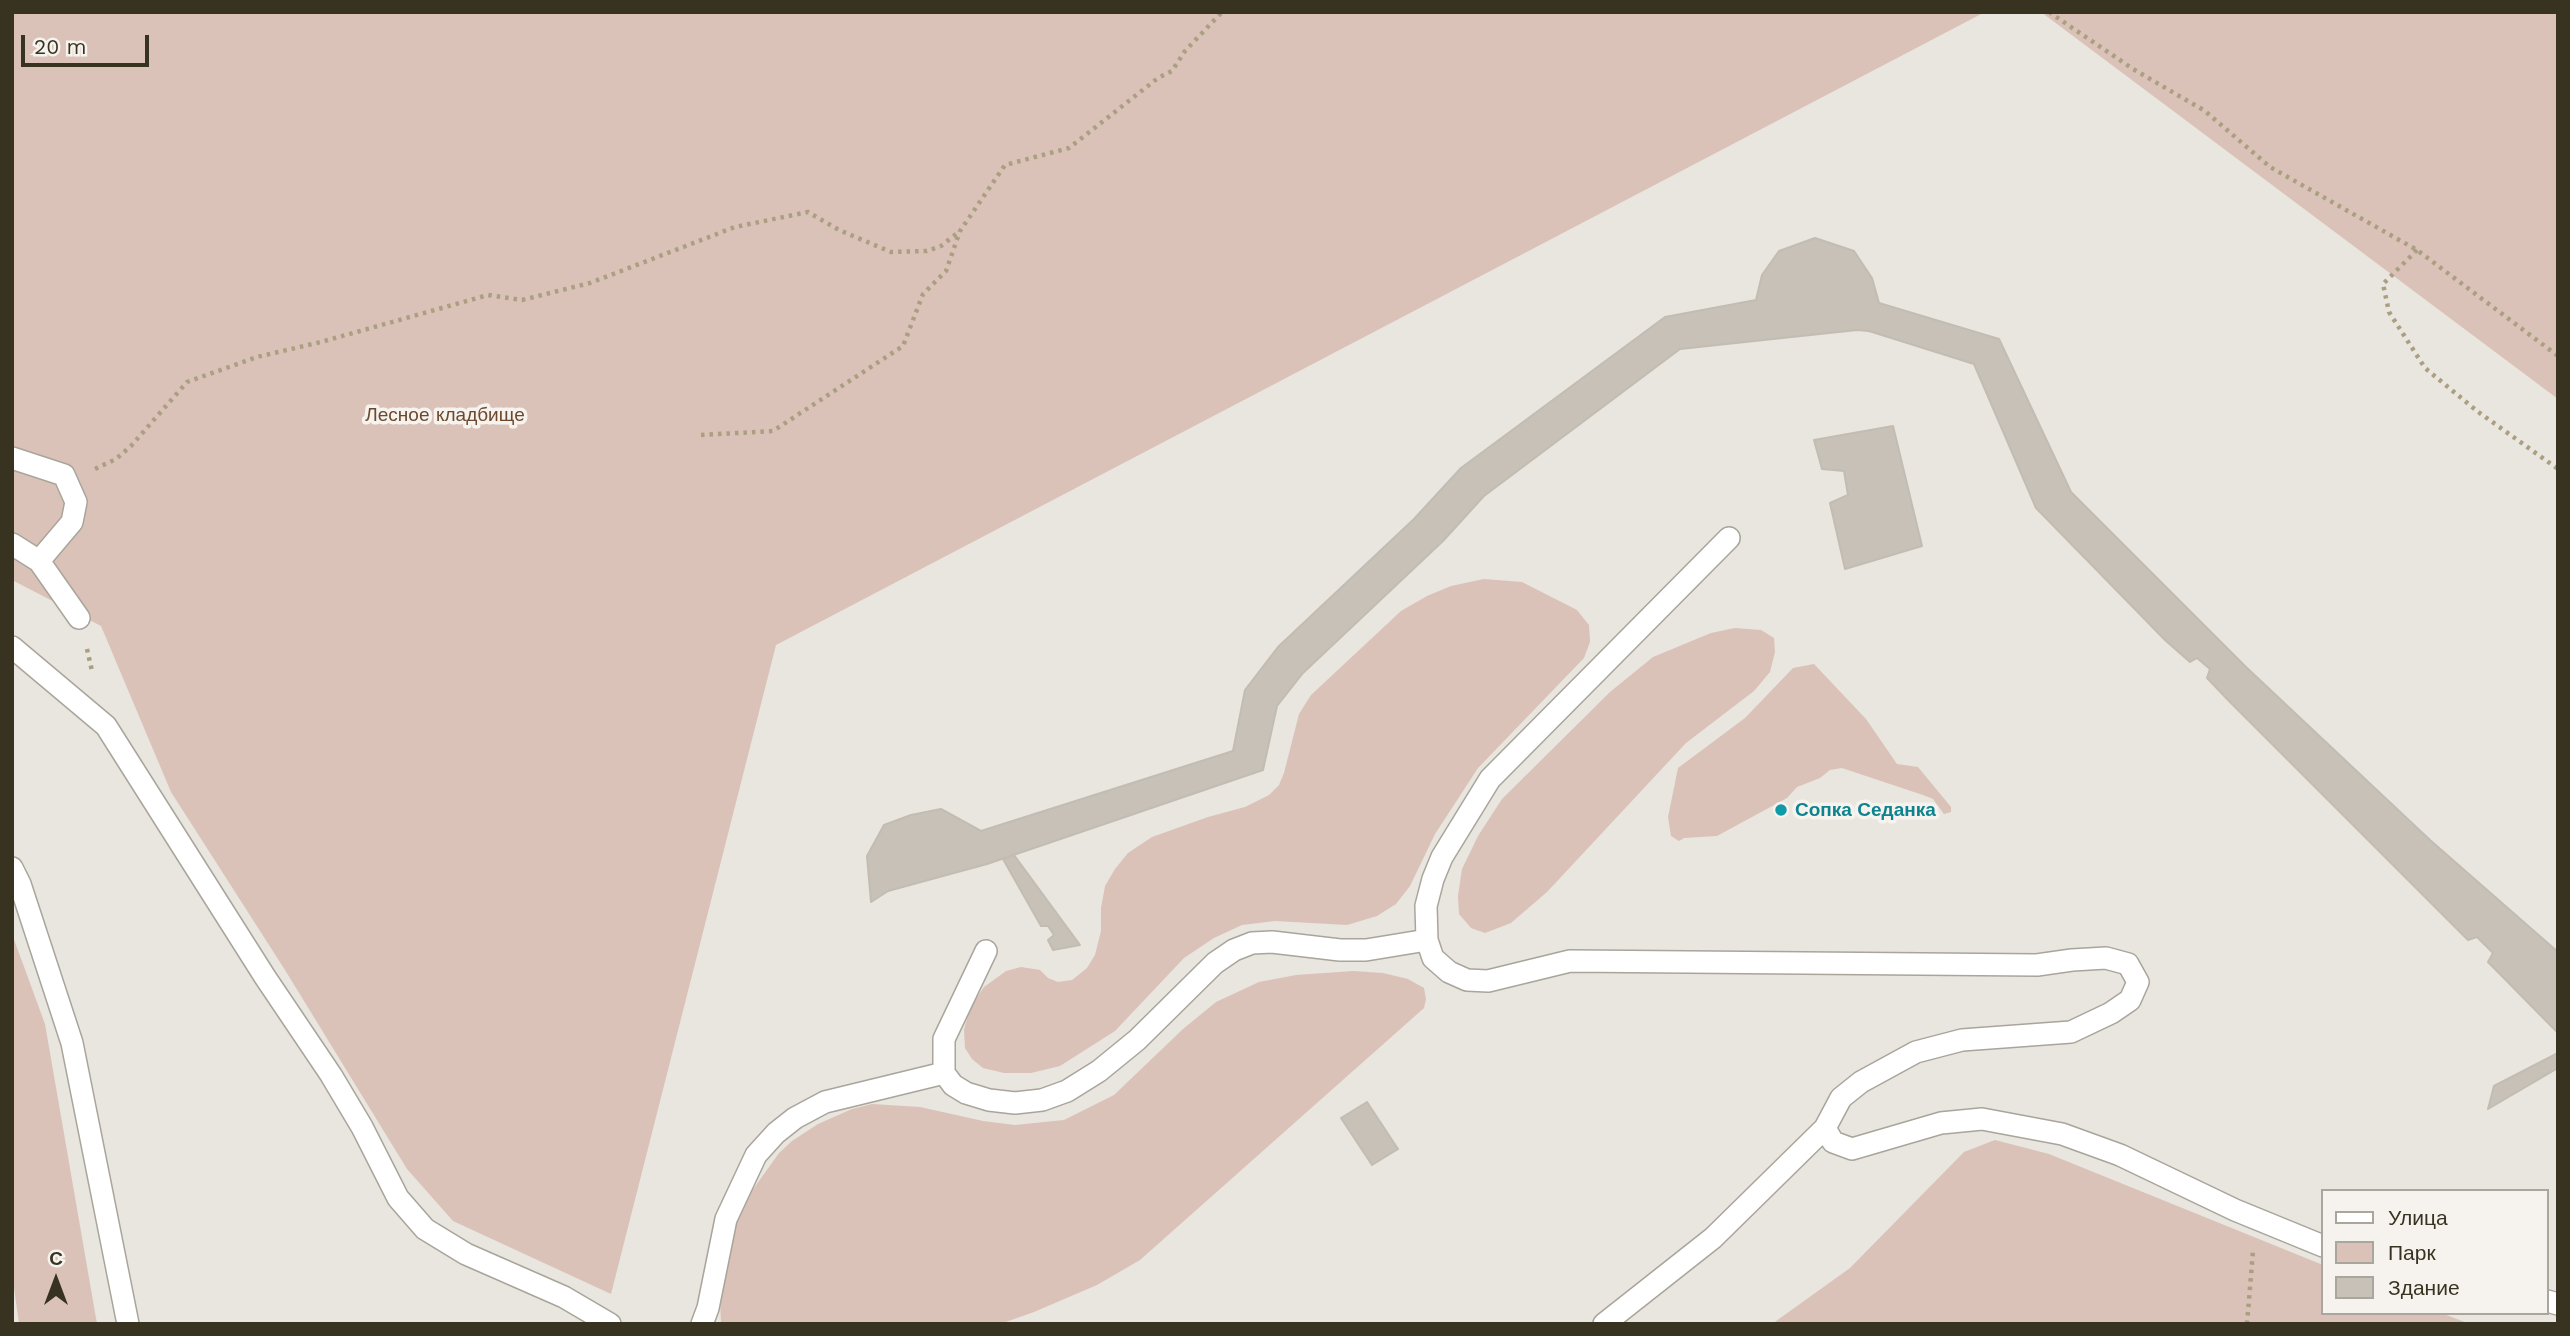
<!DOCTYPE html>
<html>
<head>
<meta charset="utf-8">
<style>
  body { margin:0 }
  #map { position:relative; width:2570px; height:1336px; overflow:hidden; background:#e9e5df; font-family:"Work Sans",sans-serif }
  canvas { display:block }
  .frame { position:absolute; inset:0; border:14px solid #383321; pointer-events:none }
  .legend { position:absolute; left:2321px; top:1189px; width:228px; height:126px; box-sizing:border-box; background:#f6f3ef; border:2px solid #aaa69d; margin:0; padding:9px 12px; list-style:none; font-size:21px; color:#383321 }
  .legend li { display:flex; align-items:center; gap:14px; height:35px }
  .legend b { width:35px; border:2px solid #aaa69d }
  .north { position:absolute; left:21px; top:1245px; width:70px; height:70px; -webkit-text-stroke:5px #f6f3ef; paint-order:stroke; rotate:0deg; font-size:19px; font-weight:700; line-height:28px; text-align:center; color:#383321 }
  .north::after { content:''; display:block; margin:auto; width:24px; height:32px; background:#383321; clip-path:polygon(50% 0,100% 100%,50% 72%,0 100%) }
  .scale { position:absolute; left:21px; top:35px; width:128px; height:32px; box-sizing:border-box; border:4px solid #383321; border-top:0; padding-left:9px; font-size:21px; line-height:24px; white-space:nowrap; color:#383321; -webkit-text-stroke:5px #f6f3ef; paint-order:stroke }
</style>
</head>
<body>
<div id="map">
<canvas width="2570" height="1336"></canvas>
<div class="frame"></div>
<ul class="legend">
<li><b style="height:9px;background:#fff"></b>Улица</li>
<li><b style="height:19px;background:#dac2b9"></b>Парк</li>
<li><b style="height:19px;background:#c7c1b7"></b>Здание</li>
</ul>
<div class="north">С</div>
<div class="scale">20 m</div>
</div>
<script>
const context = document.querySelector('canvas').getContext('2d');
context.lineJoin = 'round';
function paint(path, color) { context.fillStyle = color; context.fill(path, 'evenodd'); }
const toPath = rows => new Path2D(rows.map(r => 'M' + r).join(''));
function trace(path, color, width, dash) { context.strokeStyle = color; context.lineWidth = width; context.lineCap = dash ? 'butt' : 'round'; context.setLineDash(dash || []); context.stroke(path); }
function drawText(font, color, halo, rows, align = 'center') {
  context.font = font + ' "Work Sans",sans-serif'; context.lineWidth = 7; context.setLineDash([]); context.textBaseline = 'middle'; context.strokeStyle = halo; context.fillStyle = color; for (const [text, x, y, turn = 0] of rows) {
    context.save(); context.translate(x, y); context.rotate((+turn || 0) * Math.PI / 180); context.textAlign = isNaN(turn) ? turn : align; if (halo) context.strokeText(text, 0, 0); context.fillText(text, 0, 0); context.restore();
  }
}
const green = toPath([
  [12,12,1985,12,776,645,611,1294,453,1221,407,1169,285,970,171,792,101,626,12,580],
  [2041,12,2558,12,2558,399],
  [1484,579,1522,582,1577,610,1589,625,1590,642,1584,658,1478,768,1435,834,1410,886,1396,904,1377,916,1347,925,1275,921,1242,925,1214,938,1184,958,1115,1031,1060,1066,1031,1073,1004,1073,983,1068,972,1059,965,1048,964,1030,970,1008,984,987,1006,971,1021,967,1040,970,1048,978,1058,982,1072,980,1087,968,1095,955,1101,931,1101,908,1105,886,1115,869,1128,853,1152,837,1208,817,1245,807,1269,795,1279,785,1284,773,1299,714,1311,695,1401,611,1427,596,1451,586],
  [1735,628,1761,630,1774,638,1775,652,1770,672,1754,691,1686,743,1547,892,1511,923,1485,933,1471,928,1459,914,1458,896,1462,869,1478,836,1502,799,1610,692,1653,657,1711,633],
  [1814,664,1866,719,1897,764,1918,767,1951,807,1951,812,1944,814,1933,799,1923,795,1842,768,1830,770,1820,778,1797,787,1787,798,1717,836,1684,838,1679,841,1671,836,1668,817,1678,768,1745,718,1793,668],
  [12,934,45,1024,97,1324,19,1324,12,1273],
  [1353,971,1383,973,1408,979,1424,988,1426,999,1424,1008,1140,1260,1097,1285,1034,1312,1000,1324,721,1324,720,1300,733,1229,744,1202,779,1153,792,1141,818,1124,852,1109,872,1104,920,1107,983,1121,1015,1125,1064,1120,1114,1095,1183,1029,1216,1002,1259,982,1296,975],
  [1995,1140,2049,1154,2323,1265,2323,1313,2441,1313,2470,1324,1772,1324,1850,1268,1964,1152]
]);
const building = toPath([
  [1815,238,1854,251,1872,278,1879,303,1999,339,2071,492,2246,667,2430,840,2558,952,2558,1033,2488,962,2493,953,2477,937,2468,940,2229,701,2207,678,2210,669,2197,658,2190,662,2166,641,2036,508,1974,364,1869,331,1857,330,1680,349,1484,496,1443,541,1303,673,1277,706,1263,770,987,864,888,891,871,902,867,856,884,825,911,815,941,809,981,831,1233,751,1245,690,1278,647,1414,519,1461,468,1665,317,1756,300,1762,275,1779,251,1815,238],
  [1893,426,1922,546,1845,569,1830,503,1848,495,1844,471,1822,469,1814,440,1893,426],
  [1014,855,1080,945,1053,950,1048,940,1054,935,1048,926,1041,926,1003,859,1014,855],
  [2558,1053,2558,1068,2488,1109,2494,1086,2558,1053],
  [1367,1102,1398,1149,1372,1165,1341,1118,1367,1102]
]);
const path = toPath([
  [2049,12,2133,69,2205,111,2270,167,2417,250,2558,356],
  [2417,250,2383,284,2389,312,2425,368,2477,411,2558,469],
  [701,435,773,431,903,346,923,294,946,271,960,231,1005,165,1069,148,1158,78,1172,71,1185,51,1222,12],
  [95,469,116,459,131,446,187,382,257,357,321,342,488,295,522,300,590,283,735,227,808,212,839,230,891,252,927,251,941,246,960,231],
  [87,649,92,671],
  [2247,1324,2253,1251]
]);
const minor = toPath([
  [12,458,64,475,76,502,72,522,39,561],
  [12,544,39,561,79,618],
  [12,647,106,726,265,977,331,1075,362,1127,398,1198,425,1229,466,1254,564,1297,610,1324],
  [12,868,20,884,72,1043,128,1324],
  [986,951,944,1039,944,1073,953,1085,966,1093,989,1100,1015,1103,1042,1100,1067,1091,1099,1071,1137,1040,1215,963,1234,950,1252,943,1272,942,1340,950,1366,950,1427,940],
  [1825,1128,1833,1142,1852,1149,1941,1123,1982,1119,2062,1134,2120,1155,2235,1210,2323,1246],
  [2547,1301,2558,1304],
  [702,1324,708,1308,726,1219,756,1155,776,1133,795,1118,825,1102,944,1073],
  [1604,1324,1713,1238,1825,1128,1841,1098,1861,1082,1916,1052,1962,1040,2071,1032,2111,1013,2130,1000,2138,982,2128,964,2106,958,2072,960,2037,965,1570,961,1488,981,1467,980,1449,972,1433,958,1427,940,1426,906,1433,879,1442,857,1490,779,1729,538]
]);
const markers = [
  [1781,810,7,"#0f9aa8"]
];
const parkNames = [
  ["Лесное кладбище",445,415]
];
const cultureNames = [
  ["Сопка Седанка",1795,810]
];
paint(green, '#dac2b9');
paint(building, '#c7c1b7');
trace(building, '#c2bcb2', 2);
trace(minor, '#a9a59b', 24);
trace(path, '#ab9f81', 4.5, [3.5, 5]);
trace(minor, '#fff', 21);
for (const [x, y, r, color] of markers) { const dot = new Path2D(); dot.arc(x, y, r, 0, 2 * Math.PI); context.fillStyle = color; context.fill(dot); trace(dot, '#f6f3ef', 2.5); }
drawText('19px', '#6c482e', '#f6f3ef', parkNames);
drawText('bold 19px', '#0d838f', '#f6f3ef', cultureNames, 'left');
</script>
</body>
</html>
